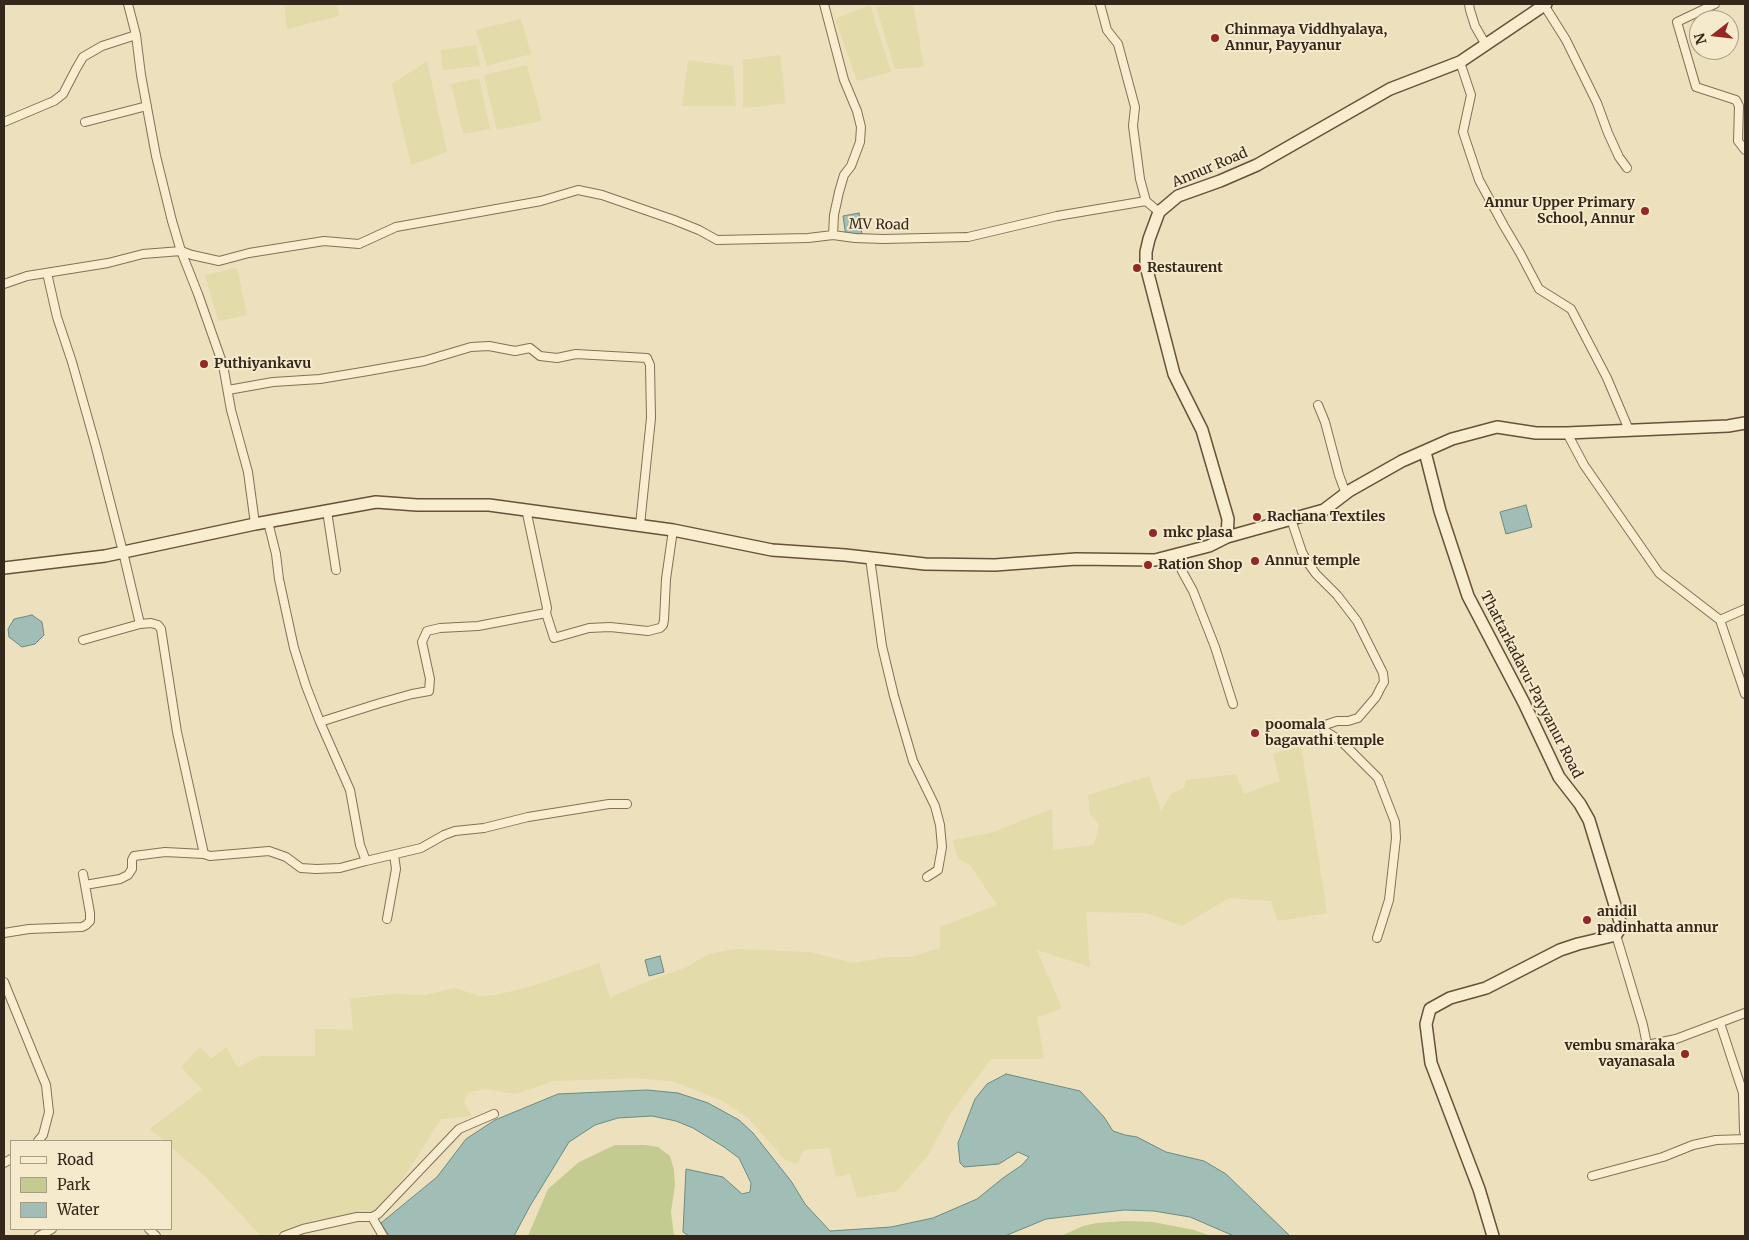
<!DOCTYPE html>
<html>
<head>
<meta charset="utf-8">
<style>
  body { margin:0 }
  #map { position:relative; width:1749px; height:1240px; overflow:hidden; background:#ede0bc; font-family:Merriweather,serif }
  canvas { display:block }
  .frame { position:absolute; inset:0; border:5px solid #34271b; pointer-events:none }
  .legend { position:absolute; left:10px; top:1140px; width:162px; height:90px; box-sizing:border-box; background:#f5eacc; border:1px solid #a89c85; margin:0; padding:6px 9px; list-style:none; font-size:15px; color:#34271b }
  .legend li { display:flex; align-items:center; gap:10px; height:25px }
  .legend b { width:25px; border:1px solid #a89c85 }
  .north { position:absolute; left:1689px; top:10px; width:50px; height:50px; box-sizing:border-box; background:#f5eacc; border:1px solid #a89c85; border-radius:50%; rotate:254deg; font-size:14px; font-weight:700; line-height:20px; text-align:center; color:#34271b }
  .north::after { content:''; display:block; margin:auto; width:18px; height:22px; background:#932827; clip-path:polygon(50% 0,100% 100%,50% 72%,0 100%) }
</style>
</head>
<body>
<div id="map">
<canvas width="1749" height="1240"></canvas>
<div class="frame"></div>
<ul class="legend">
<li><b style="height:6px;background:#f8edcf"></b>Road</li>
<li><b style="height:14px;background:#c3cb91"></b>Park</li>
<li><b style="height:14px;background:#a0beb6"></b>Water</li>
</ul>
<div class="north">N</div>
</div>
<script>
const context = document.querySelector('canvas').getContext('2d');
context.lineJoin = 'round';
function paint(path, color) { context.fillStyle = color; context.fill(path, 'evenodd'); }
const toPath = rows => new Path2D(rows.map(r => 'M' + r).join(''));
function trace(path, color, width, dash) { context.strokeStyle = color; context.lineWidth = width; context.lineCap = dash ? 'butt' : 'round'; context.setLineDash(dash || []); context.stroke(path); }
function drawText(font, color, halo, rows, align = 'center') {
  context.font = font + ' Merriweather,serif'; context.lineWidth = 4; context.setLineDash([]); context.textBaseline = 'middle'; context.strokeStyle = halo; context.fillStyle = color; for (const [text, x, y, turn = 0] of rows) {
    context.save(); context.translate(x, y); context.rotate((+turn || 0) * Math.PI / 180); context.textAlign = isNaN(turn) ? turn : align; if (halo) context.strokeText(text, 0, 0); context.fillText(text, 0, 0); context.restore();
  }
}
const farmland = toPath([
  [284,4,337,4,339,16,287,29],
  [888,4,913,4,924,67,895,69,876,7],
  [870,5,891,72,857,81,835,19],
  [521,19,531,54,487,66,476,30],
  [476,45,480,66,443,70,441,50],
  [780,55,786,103,743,108,743,60],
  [688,60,733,66,736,106,682,106],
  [427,61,447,152,411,165,392,84],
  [527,65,542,121,497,130,484,75],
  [479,78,490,129,463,134,451,84],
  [237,268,247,315,218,321,205,275],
  [1301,746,1327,913,1278,921,1271,901,1229,898,1182,926,1147,913,1086,912,1090,967,1037,950,1062,1009,1037,1017,1044,1059,991,1059,950,1114,929,1154,897,1191,857,1198,850,1174,836,1177,830,1148,804,1150,797,1164,786,1161,748,1118,721,1100,675,1082,639,1078,554,1081,515,1094,486,1089,469,1092,464,1102,472,1116,441,1119,404,1177,375,1213,315,1220,270,1236,261,1236,207,1178,171,1147,171,1141,164,1141,150,1129,202,1089,181,1067,200,1047,211,1059,226,1047,238,1068,259,1056,315,1056,315,1029,353,1030,350,999,391,994,425,995,455,988,480,996,496,995,533,986,599,963,610,998,643,983,687,967,708,954,735,949,809,952,853,963,887,957,911,957,940,948,940,927,997,905,970,865,958,859,953,840,990,833,1052,809,1053,850,1094,845,1099,825,1090,814,1088,795,1149,776,1161,811,1171,794,1184,788,1186,780,1236,774,1244,794,1280,781,1273,754]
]);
const green = toPath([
  [615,1145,645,1145,658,1147,670,1156,674,1170,675,1185,671,1212,674,1236,528,1236,548,1189,579,1162],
  [1125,1221,1153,1222,1194,1230,1211,1236,1061,1236,1083,1226,1097,1223]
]);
const water = toPath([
  [859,213,862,235,846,237,843,216,859,213],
  [1526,505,1532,527,1506,534,1500,512,1526,505],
  [32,615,42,622,44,635,35,644,22,647,9,637,8,629,14,619,32,615],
  [660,956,664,972,649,976,645,960,660,956],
  [1006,1074,1080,1091,1104,1117,1113,1131,1125,1135,1137,1137,1166,1152,1204,1161,1226,1174,1290,1236,1234,1236,1190,1217,1154,1211,1124,1210,1046,1219,1005,1236,689,1236,683,1232,686,1169,723,1177,742,1194,750,1192,751,1183,739,1158,724,1147,693,1128,676,1121,652,1116,618,1118,595,1125,569,1142,530,1206,514,1236,389,1236,381,1223,437,1177,466,1139,495,1120,558,1094,624,1091,647,1090,678,1093,708,1103,739,1120,753,1133,791,1181,805,1204,830,1231,891,1227,933,1218,977,1199,1003,1178,1022,1165,1029,1157,1018,1152,999,1164,964,1167,960,1163,958,1143,975,1099,987,1084,1006,1074]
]);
const minor = toPath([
  [128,4,136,35,141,75,156,156,172,221,181,251,192,255,219,261,249,253,324,241,359,244,396,227,541,201,578,190,602,195,674,220,699,230,717,240,808,238,833,235],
  [824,4,844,80,857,111,861,127,860,142,851,166,844,175,839,192,834,215,833,235,855,238,883,239,968,237,1057,216,1146,201,1159,212],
  [1100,4,1107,30,1118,44,1135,107,1133,126,1140,179,1146,201],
  [1469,4,1470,10,1475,26,1486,45],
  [1715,4,1677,22,1696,87,1736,100,1739,106,1738,141,1745,150],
  [1544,5,1566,40,1597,103,1608,133,1619,157,1627,168],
  [1460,62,1471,95,1463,132,1479,180,1504,226,1520,253,1539,289,1571,309,1607,378,1629,430],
  [4,122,54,101,63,94,76,69,83,57,102,46,136,35],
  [85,122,147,106],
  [47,273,57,317,72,362,96,447,123,552,140,624,83,640],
  [4,284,27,276,108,263,143,254,181,251,198,294,223,365,231,410,248,472,255,524],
  [228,390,273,382,320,379,368,371,424,361,471,347,489,346,515,351,530,348,540,356,557,358,576,354,647,358,650,365,651,418,640,525],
  [1318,405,1325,422,1339,475,1346,494],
  [1567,433,1584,465,1659,573,1720,620,1745,694],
  [327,511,336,570],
  [1291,519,1302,552,1308,563,1316,574,1337,595,1357,621,1383,673,1384,682,1381,687,1376,697,1358,718,1348,721,1337,721,1322,726,1325,731,1341,741,1378,778,1395,822,1396,838,1389,900,1377,938],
  [268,522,276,554,279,579,294,648,306,686,320,722,350,790,360,845,366,861,421,848,444,835,455,831,484,828,528,817,609,804,627,804],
  [1176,554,1182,571,1193,591,1215,647,1233,704],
  [870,558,882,646,894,696,913,761,935,806,940,825,942,847,938,870,927,877],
  [546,613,554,638,589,628,610,627,648,631,660,628,663,625,664,620,666,579,673,530],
  [1720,620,1745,609],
  [140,624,151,623,158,625,161,629,177,732,204,854,210,856,269,851,286,857,301,868,316,869,340,868,366,861],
  [320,722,380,703,412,694,429,691,430,679,422,642,427,631,440,628,478,626,546,613,547,608,526,509],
  [85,885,120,879,128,875,132,869,132,860,134,856,165,852,204,854],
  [387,919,396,869,394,855],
  [4,933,29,929,82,927,86,925,90,921,90,913,83,874],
  [1616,935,1643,1025,1647,1045,1676,1039,1745,1013],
  [4,982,46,1085,49,1112,43,1135,38,1141],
  [1720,1023,1743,1093,1744,1131,1745,1135],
  [4,1163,11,1159],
  [1592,1176,1663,1157,1693,1145,1716,1140,1745,1139],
  [372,1217,383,1236],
  [149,1229,156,1236],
  [39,1236,52,1229],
  [284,1236,303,1229,357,1217,372,1217,378,1214,459,1129,494,1114]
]);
const secondary = toPath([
  [1425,452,1440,511,1468,596,1524,703,1559,777,1580,804,1589,820,1621,925,1619,930,1616,935,1578,944,1560,950,1486,988,1450,998,1430,1009,1426,1024,1431,1063,1479,1189,1493,1236],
  [1227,537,1228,519,1202,430,1174,374,1146,266,1146,252,1149,239,1159,212,1178,196,1220,181,1257,165,1390,89,1460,62,1546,4],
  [4,568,105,556,255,524,376,502,417,505,489,505,673,530,772,550,845,555,925,564,995,565,1076,559,1155,560,1209,546,1227,537,1324,510,1349,491,1402,461,1452,439,1497,427,1536,433,1567,433,1728,426,1745,423]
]);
const markers = [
  [1215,38,5,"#932827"],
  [1645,211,5,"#932827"],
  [1137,268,5,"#932827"],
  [204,364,5,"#932827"],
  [1257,517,5,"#932827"],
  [1153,533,5,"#932827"],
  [1255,561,5,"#932827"],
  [1148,565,5,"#932827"],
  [1255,733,5,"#932827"],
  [1587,920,5,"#932827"],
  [1685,1054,5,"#932827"]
];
const poiNames = [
  ["Chinmaya Viddhyalaya,",1225,30],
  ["Annur, Payyanur",1225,46],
  ["Annur Upper Primary",1635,203,"right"],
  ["School, Annur",1635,219,"right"],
  ["Restaurent",1147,268],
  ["Puthiyankavu",214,364],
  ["Rachana Textiles",1267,517],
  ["mkc plasa",1163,533],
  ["Annur temple",1265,561],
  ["Ration Shop",1158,565],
  ["poomala",1265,725],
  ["bagavathi temple",1265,741],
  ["anidil",1597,912],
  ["padinhatta annur",1597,928],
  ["vembu smaraka",1675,1046,"right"],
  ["vayanasala",1675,1062,"right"]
];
const streetNames = [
  ["Annur Road",1210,168,-23],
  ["MV Road",879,225,1],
  ["Thattarkadavu-Payyanur Road",1531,685,63]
];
paint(farmland, '#e3dbaa');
paint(green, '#c3cb91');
paint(water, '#a0beb6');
trace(water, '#688b83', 1);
trace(minor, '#847056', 10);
trace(secondary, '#66513a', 14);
trace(minor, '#f8edcf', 8);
trace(secondary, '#f8edcf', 11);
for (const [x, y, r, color] of markers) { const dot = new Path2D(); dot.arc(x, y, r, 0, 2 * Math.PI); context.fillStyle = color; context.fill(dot); trace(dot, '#f5eacc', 2); }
drawText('bold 14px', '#34271b', '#f5eacc', poiNames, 'left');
drawText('14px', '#34271b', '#f5eacc', streetNames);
</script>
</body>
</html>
